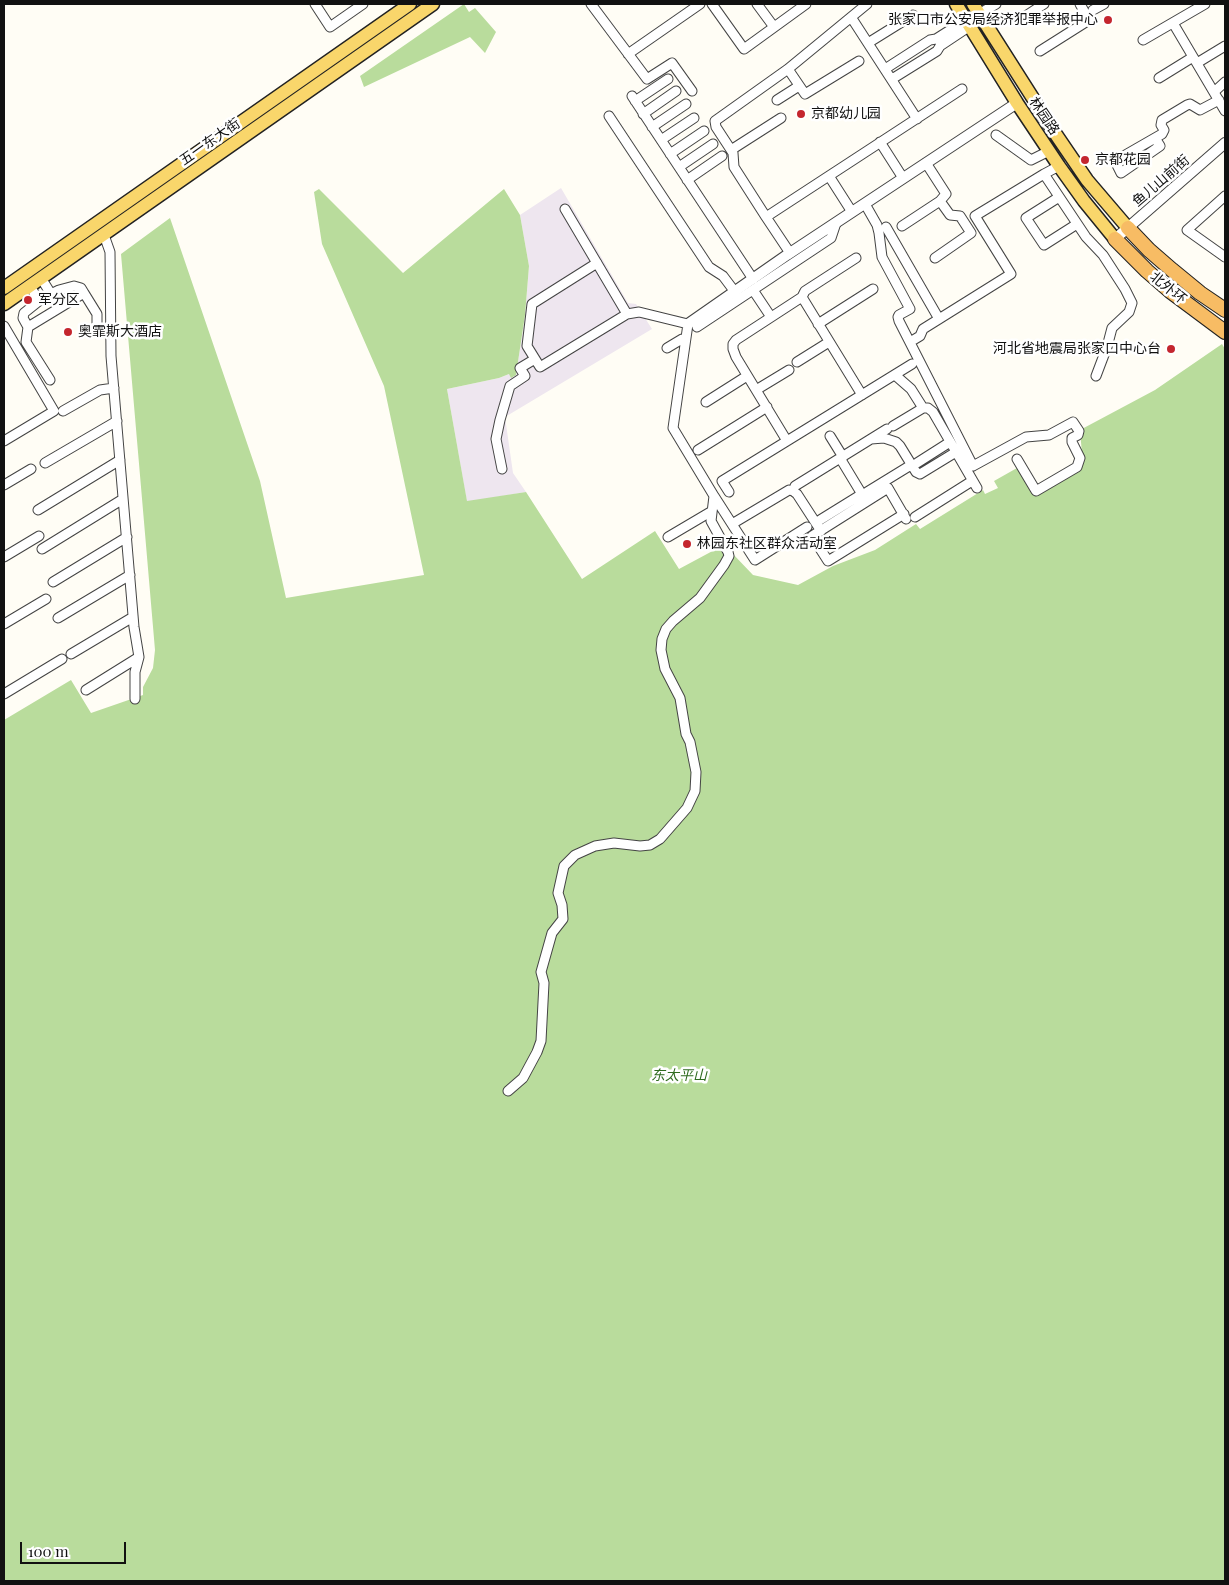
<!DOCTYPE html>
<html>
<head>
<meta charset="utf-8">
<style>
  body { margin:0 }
  #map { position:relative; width:1229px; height:1585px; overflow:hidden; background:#fffdf5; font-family:"Playfair Display",serif }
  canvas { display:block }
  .frame { position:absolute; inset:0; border:5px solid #111; pointer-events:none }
  .scale { position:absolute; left:20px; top:1542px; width:106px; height:22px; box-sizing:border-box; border:2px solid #111; border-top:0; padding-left:6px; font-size:15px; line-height:18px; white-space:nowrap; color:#111; -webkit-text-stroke:4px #fff; paint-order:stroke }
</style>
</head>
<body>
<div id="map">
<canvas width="1229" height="1585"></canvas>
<div class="frame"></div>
<div class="scale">100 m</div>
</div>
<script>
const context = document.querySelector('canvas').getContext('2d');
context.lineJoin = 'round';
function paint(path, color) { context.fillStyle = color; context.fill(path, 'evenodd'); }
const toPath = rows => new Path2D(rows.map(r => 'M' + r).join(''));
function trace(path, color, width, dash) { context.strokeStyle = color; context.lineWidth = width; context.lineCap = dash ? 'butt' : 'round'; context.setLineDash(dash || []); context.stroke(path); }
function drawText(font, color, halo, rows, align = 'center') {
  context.font = font + ' "Playfair Display","Noto Sans SC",serif'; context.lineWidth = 5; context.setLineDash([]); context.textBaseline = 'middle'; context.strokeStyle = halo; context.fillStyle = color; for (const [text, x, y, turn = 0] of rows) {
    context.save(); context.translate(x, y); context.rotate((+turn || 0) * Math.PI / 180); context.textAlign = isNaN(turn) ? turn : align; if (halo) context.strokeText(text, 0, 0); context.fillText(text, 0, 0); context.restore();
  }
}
const industrial = toPath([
  [561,188,628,303,636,304,652,329,505,417,513,473,526,492,467,502,447,389,499,378,509,374,516,375,525,315,529,266,520,215]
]);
const forest = toPath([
  [464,4,469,12,475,8,496,32,485,53,470,37,364,87,360,76],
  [319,189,403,273,504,189,520,215,529,266,525,315,516,375,511,378,509,374,499,378,447,389,467,501,526,492,582,579,655,531,679,569,720,547,732,553,753,575,798,585,833,566,875,550,916,524,920,529,983,490,985,494,998,488,994,481,1017,468,1035,495,1083,466,1080,430,1155,390,1222,344,1225,349,1225,1581,4,1581,4,720,71,680,91,713,143,695,143,687,153,668,155,650,121,254,170,218,260,481,286,598,424,575,384,386,322,244,314,192]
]);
const minor = toPath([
  [315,4,330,27,363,4],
  [591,4,647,79,672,63,692,91],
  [712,4,744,49,806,4],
  [757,4,774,27],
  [867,4,788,69,715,121,716,127,733,153,734,167,766,217,962,89],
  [1093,10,1104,4],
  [979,14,996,4],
  [851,17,917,119],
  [1021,19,1044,4],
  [1173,23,1225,111],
  [1143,40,1205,4],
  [868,43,913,15],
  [1040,51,1089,20,1080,4],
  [628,54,700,4],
  [1197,63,1225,46],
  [788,69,805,94,859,61],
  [885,69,930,40,936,39,966,20],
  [1159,78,1193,57],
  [892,79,937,51,940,46,970,26],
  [1214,92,1225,82],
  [632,96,753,279],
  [777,100,799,86],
  [635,101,668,79],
  [643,114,676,91],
  [609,116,709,267,723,276,735,292],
  [652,127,686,104],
  [996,135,1031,160,1049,151],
  [1155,138,1160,146,1121,173,1115,161,1155,138,1162,134,1164,130,1161,125,1162,120,1187,105,1190,104,1200,110,1219,100],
  [661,140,694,118],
  [880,142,903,178],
  [731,150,781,118],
  [670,154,704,131],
  [926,163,946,194,940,201],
  [1059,166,1044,174,1086,237,1103,255,1125,289,1132,303,1129,312,1112,328,1107,347,1096,376],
  [679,167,713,144],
  [829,176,852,212],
  [687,180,722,156],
  [1225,196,1187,230,1225,257],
  [1056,199,1026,218,1044,245,1077,224],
  [865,204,877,225,879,233,882,257,910,309,899,315,898,317,899,321,973,466,1026,437,1049,435,1073,422,1079,431,1078,435,1072,438,1072,442,1080,458,1077,467,1036,491,1017,459],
  [766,217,790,253],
  [902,226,940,201,950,215,960,216,971,233,935,258],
  [886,227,939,319,1011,274,975,216,1044,174],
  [104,235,110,252,111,356,134,627,139,657,135,672,135,699],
  [597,263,532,304,527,346,540,367,627,314],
  [30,286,39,301,24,313,23,318,28,327,84,293,81,288,74,286,59,290,51,294,41,278],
  [753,290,771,317],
  [84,293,97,314,97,330],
  [802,297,862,395],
  [818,324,873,289],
  [4,326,54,411,4,441],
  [28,327,26,342,50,380],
  [697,327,831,238,836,223],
  [910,342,920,336,923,329,939,319],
  [667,348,682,339],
  [797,362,829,342],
  [895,375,911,389,923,408,928,408,933,412,977,488],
  [756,390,789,370],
  [706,402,747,376],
  [63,411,100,390,114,388],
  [893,426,923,408],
  [830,436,843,457],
  [871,439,884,438,896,442,900,446,916,472,920,474,956,452],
  [787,441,736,357,733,349,733,344,736,340,802,297,805,291,856,258],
  [698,450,767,407],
  [840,458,866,501],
  [45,463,117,421],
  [917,463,950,442],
  [502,469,496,439,500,420,510,386,525,376,520,368,535,359],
  [4,485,31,469],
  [795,486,887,429],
  [729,492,722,481,912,364],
  [867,492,911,465],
  [714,496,755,560,807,527],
  [38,510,120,460],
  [904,514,828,561,812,536,888,488,906,519],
  [915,517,972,481],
  [820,520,862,494],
  [732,524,789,490,793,491,797,494,821,531],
  [668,537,712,511],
  [42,549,123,499],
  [4,557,39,536],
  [53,582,127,537],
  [58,618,130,575],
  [4,624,46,599],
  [71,654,133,617],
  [86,690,139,657],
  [4,694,62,659],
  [508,1091,523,1078,537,1052,541,1041,544,983,541,972,552,933,563,919,562,905,558,893,564,866,575,855,595,846,614,843,640,846,650,845,660,839,687,808,695,791,696,772,690,742,686,734,680,698,665,669,661,650,662,639,666,629,673,621,700,598,724,565,729,556,728,552,711,521,714,496,673,428,688,324,639,312,627,314,565,209]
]);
const tertiary = toPath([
  [1115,239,1225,143],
  [688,324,787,255,1017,103]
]);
const primary = toPath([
  [956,4,1017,103,1059,166,1084,201,1115,239],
  [973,4,1057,136,1087,180,1128,228],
  [4,288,410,4],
  [4,304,433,4]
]);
const trunk = toPath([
  [1128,228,1149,250,1172,270,1200,293,1225,310],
  [1115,239,1147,271,1170,291,1225,332]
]);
const markers = [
  [1108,20,5,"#c4262e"],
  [801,114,5,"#c4262e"],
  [1085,160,5,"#c4262e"],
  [28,300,5,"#c4262e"],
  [68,332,5,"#c4262e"],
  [1171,349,5,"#c4262e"],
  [687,544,5,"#c4262e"]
];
const poiNames = [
  ["张家口市公安局经济犯罪举报中心",1098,20,"right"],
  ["京都幼儿园",811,114],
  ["京都花园",1095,160],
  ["军分区",38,300],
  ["奥霏斯大酒店",78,332],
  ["河北省地震局张家口中心台",1161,349,"right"],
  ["林园东社区群众活动室",697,544]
];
const streetNames = [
  ["林园路",1044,116,56],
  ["五一东大街",210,142,-35],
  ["鱼儿山前街",1161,181,-41],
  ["北外环",1168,288,39]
];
const parkNames = [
  ["东太平山",679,1076]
];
paint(industrial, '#eee6ef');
paint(forest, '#b9dc9c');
trace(minor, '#444', 11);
trace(tertiary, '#444', 12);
trace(primary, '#222', 15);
trace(trunk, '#222', 16);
trace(minor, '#fff', 9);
trace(tertiary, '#fff', 10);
trace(primary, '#f9d66b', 12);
trace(trunk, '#f7bc64', 14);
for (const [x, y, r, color] of markers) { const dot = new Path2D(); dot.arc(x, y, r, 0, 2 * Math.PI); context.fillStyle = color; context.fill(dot); trace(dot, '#fff', 2); }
drawText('14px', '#111', '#fff', poiNames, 'left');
drawText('14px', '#111', '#fff', streetNames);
drawText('italic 14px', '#2f6b1f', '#fff', parkNames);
</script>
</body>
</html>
